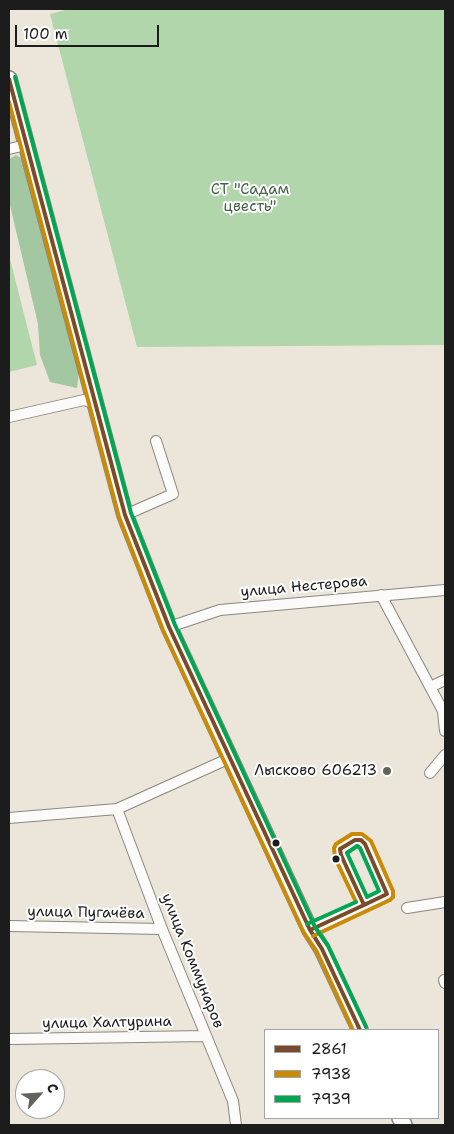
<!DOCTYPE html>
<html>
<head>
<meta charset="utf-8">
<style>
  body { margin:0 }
  #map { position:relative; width:454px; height:1134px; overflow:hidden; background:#ebe6d9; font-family:"Shantell Sans",sans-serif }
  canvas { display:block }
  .frame { position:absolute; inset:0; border:10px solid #1c1c1c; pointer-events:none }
  .legend { position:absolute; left:264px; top:1029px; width:175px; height:90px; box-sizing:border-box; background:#fff; border:1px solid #a4a4a4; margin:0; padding:6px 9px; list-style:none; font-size:15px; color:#1c1c1c }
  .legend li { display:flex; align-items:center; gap:10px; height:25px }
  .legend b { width:25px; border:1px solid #a4a4a4 }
  .north { position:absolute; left:15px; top:1069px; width:50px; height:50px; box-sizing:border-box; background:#fff; border:1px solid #a4a4a4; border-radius:50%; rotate:64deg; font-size:14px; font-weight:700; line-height:20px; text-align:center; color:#1c1c1c }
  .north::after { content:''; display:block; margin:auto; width:18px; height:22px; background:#64635e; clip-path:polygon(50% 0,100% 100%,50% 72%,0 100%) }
  .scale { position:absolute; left:15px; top:25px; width:144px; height:22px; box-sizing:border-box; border:2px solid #1c1c1c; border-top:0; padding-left:6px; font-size:15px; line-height:18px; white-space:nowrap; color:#1c1c1c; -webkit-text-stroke:4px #fff; paint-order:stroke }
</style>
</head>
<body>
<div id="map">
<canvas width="454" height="1134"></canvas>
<div class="frame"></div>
<ul class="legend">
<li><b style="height:6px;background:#7a4b2a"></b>2861</li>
<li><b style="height:6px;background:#cb8a06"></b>7938</li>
<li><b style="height:6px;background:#00a651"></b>7939</li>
</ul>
<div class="north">С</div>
<div class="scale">100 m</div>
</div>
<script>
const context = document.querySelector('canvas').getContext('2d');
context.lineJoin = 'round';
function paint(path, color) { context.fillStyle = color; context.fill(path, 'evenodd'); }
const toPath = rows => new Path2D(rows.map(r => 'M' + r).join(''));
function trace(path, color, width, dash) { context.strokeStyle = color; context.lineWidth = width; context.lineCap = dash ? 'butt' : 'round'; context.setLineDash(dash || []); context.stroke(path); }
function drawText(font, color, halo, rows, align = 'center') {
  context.font = font + ' "Shantell Sans",sans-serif'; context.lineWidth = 4; context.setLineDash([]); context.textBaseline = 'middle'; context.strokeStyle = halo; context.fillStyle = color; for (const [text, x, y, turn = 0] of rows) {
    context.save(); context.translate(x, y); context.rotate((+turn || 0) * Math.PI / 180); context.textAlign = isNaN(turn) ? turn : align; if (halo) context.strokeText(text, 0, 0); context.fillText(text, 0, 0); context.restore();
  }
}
const green = toPath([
  [69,9,445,9,445,345,137,347,50,14],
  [9,255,37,365,9,372]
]);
const forest = toPath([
  [16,155,23,159,80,363,77,388,50,382,40,355,38,324,9,201,9,159]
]);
const minor = toPath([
  [9,149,26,145],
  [9,417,84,400,96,404],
  [125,515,173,494,156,441],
  [381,595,443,711,445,731],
  [169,627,220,610,445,590],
  [430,687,445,680],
  [430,773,445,755],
  [117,809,162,929,233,1101,236,1125],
  [9,818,117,809,230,758],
  [407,908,445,902],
  [9,926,162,929],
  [310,930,364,905,387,894,365,844,361,840,355,840,340,849,341,855,364,905],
  [444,980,445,983],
  [9,1039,206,1036]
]);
const highway = toPath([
  [9,79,125,515,169,627,310,930,322,949,360,1030],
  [400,1118,404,1125]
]);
const bus1 = toPath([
  [9,79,125,515,169,627,310,930,322,949,360,1030],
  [355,840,361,840,365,844,387,894,364,905,341,855,340,849,355,840],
  [310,930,364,905]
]);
const bus2 = toPath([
  [9,102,119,517,163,630,304,933,317,952,353,1030],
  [313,936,390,900,393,897,393,891,371,841,362,834,352,834,336,844,334,848,335,858,356,902]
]);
const bus3 = toPath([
  [15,77,131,513,175,625,315,927,328,946,366,1027],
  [357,846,360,848,379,891,367,897,347,853,357,846],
  [307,924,356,902]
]);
const markers = [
  [387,771,5,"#64635e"],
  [276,843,4.5,"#1c1c1c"],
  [336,859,4.5,"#1c1c1c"]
];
const parkNames = [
  ["СТ \"Садам",250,190],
  ["цвесть\"",250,207]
];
const streetNames = [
  ["улица Нестерова",304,587,-5],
  ["улица Пугачёва",86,913,1],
  ["улица Коммунаров",192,961,68],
  ["улица Халтурина",107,1023,-1]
];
const poiNames = [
  ["Лысково 606213",377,771]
];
paint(green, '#b1d6ab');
paint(forest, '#a3c7a0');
trace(minor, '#8a8781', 12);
trace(highway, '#8a8781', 18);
trace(minor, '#fcfbf9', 10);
trace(highway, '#fcfbf9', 15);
trace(bus1, '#7a4b2a', 4);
trace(bus2, '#cb8a06', 4);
trace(bus3, '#00a651', 4);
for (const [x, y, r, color] of markers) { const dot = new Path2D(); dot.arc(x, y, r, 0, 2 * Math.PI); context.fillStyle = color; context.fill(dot); trace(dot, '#fff', 2); }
drawText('15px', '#446146', '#fff', parkNames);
drawText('15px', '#1c1c1c', '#fff', streetNames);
drawText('15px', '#1c1c1c', '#fff', poiNames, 'right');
</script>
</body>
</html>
